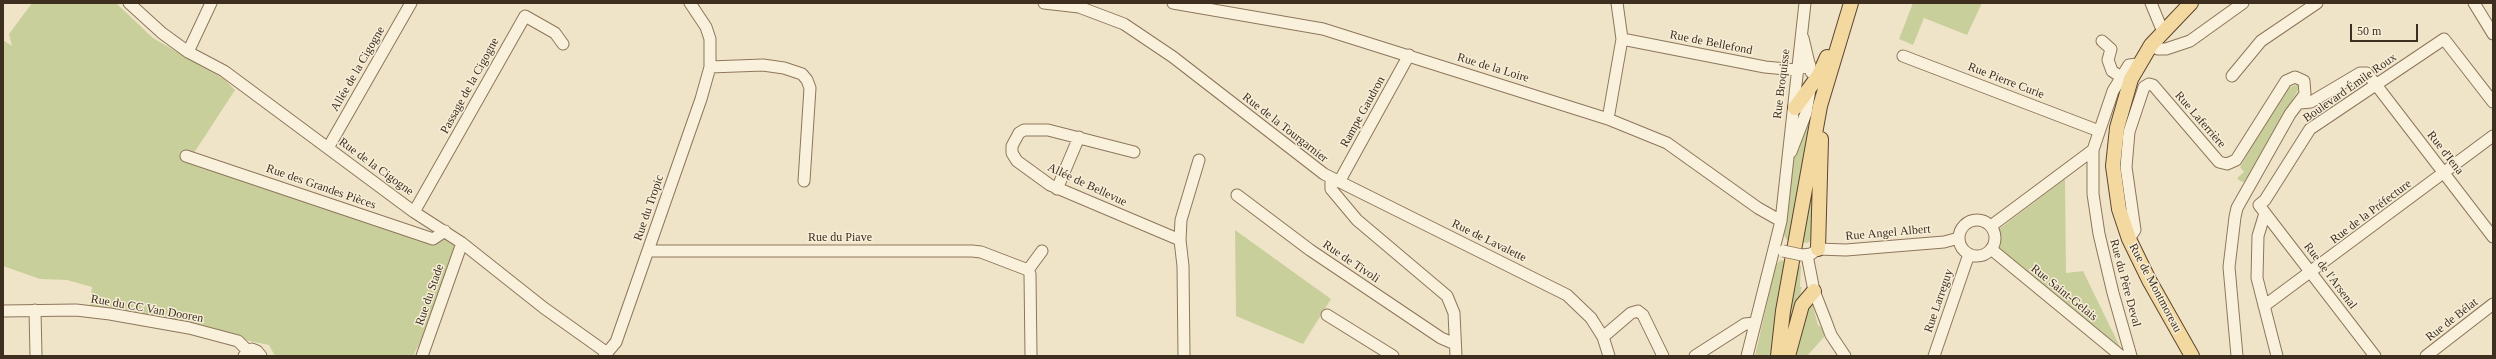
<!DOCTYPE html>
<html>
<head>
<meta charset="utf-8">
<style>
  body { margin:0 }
  #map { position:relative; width:2496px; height:359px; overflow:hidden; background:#f0e4c8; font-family:"Times New Roman",serif }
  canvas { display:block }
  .frame { position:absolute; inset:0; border:4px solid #3d2e20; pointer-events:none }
  .scale { position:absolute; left:2350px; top:24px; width:68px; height:18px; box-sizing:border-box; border:2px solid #3d2e20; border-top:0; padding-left:5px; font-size:12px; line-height:14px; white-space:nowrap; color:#3d2e20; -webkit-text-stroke:3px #f7eed8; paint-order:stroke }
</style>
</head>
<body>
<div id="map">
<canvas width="2496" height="359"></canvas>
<div class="frame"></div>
<div class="scale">50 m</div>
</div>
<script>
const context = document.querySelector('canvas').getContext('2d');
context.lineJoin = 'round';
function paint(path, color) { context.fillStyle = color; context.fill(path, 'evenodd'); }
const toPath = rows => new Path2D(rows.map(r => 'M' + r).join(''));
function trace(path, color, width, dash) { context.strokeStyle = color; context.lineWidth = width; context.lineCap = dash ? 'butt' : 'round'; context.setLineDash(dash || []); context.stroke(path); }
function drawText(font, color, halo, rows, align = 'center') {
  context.font = font + ' "Times New Roman",serif'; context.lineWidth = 3; context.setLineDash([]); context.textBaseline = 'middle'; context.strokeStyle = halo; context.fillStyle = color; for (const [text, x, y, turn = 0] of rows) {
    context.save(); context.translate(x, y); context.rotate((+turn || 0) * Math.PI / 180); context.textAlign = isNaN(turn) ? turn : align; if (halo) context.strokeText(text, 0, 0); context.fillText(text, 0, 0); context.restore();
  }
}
const green = toPath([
  [32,3,116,3,153,38,224,79,235,90,190,159,431,242,445,236,456,245,441,301,413,356,275,356,269,345,95,309,90,304,92,287,67,280,40,279,3,266,3,40,12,46,9,34],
  [1913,3,1982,3,1967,35,1924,18,1913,45,1899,39],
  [2299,84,2298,90,2247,180,2243,182,2240,181,2237,178,2244,172,2240,167,2260,132,2288,88],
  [1810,117,1790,240,1787,240,1783,234,1789,176,1797,145],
  [1817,152,1814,239,1807,243,1801,242],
  [2065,179,2066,273,2083,271,2122,351,1998,249,2001,239,1999,229],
  [1235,230,1331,299,1303,344,1236,316],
  [1781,260,1785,261,1770,356,1755,356,1776,264],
  [1796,263,1801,266,1800,287,1802,287,1794,321,1785,345],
  [1812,303,1818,325,1824,329,1824,337,1807,356,1796,356,1809,305]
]);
const minor = toPath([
  [129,3,162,33,188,52,224,71,414,212,462,243,544,308,603,350,606,356],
  [1044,3,1079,7,1124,24,1173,57,1324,174,1567,295,1591,318,1603,337,1609,356],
  [1173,3,1323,29,1608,119,1667,143,1758,208,1781,221],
  [2151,3,2163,32],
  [2474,3,2493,34],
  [1803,38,1811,72],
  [1622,39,1765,67,1796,70,1810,65],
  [2102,41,2111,49,2108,60,2112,71,2121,77],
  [2151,45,2158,49,2166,49,2190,41,2243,3],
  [188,52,211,3],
  [1903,56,2099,131],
  [710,67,763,65,784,68,802,74,807,80,810,88,804,181],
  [2232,76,2261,41,2317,3],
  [2300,103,2311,102,2360,73,2367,73,2493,237],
  [1608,119,1622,39,1617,3],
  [328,148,411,3],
  [1134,152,1048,130,1024,130,1019,133,1012,146,1012,153,1017,161,1050,185,1180,240,1183,266,1184,356],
  [1791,152,1806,113,1810,89],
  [186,156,433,239,445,231],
  [1331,178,1331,189,1357,220,1447,296,1454,313,1456,356],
  [1339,182,1409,55],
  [1057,189,1079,137],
  [1237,195,1310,250,1441,338,1455,344],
  [414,212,525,16,555,33,563,44],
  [2265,213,2375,356],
  '1959 238a18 18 0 1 1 36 0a18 18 0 1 1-36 0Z',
  [1991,226,2093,150],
  [2129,239,2135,230,2126,167,2129,132,2144,87,2149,84,2153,85,2219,162,2227,164,2236,160,2286,81,2295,77,2304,81,2305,94,2290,114,2237,208,2235,217,2229,267,2237,356],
  [1180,240,1181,220,1199,160],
  [1991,249,2121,356],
  [648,251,972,251,981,252,1028,270],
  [1802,255,1811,254,1818,249,1846,250,1944,242,1959,238],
  [1807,255,1814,291,1825,319,1831,335,1845,356],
  [1028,270,1030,274,1031,356],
  [1028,270,1042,251],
  [2264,306,2493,136],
  [35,310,36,356],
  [3,311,76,310,110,314,189,328,238,341,248,351],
  [1327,315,1393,356],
  [1603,337,1631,313,1638,311,1643,315,1663,356],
  [606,354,616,342,701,99,710,67,710,39,706,27,690,3],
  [244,356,252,349,257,351,261,356],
  [422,356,462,243],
  [1695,356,1745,324,1754,323],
  [1747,356,1781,221,1805,3],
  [1934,356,1969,254],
  [2131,356,2113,293,2099,234,2093,194,2093,150,2113,91,2129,65,2138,64],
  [2277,356,2257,278,2258,236,2265,213,2259,205,2265,200,2310,129,2444,39,2493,102],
  [2426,356,2493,304]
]);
const major = toPath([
  [2191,3,2151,45,2131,79,2117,128,2113,166,2119,209,2129,239,2149,280,2192,356],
  [1795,108,1819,75,1827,57],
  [1818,249,1821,139],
  [1778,356,1783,311,1820,106,1851,3],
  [1788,356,1802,305,1814,291]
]);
const minorBridge = toPath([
  [1783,251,1802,255]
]);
const streetNames = [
  ["Rue de Bellefond",1711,43,11],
  ["Rue de la Loire",1493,68,17],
  ["Allée de la Cigogne",358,69,-60],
  ["Rue Pierre Curie",2006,81,21],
  ["Rue Broquisse",1782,84,-83],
  ["Passage de la Cigogne",470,86,-61],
  ["Boulevard Émile Roux",2350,88,-35],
  ["Rampe Gaudron",1363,112,-61],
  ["Rue Laferrière",2200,120,49],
  ["Rue de la Tourgarnier",1285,128,38],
  ["Rue d'Iena",2445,153,52],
  ["Rue de la Cigogne",376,167,36],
  ["Allée de Bellevue",1087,185,25],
  ["Rue des Grandes Pièces",321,187,19],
  ["Rue du Tropic",649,208,-71],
  ["Rue de la Préfecture",2371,212,-37],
  ["Rue Angel Albert",1888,233,-5],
  ["Rue du Piave",840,238],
  ["Rue de Lavalette",1489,241,26],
  ["Rue de Tivoli",1351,262,34],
  ["Rue de l'Arsenal",2330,276,53],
  ["Rue du Père Deval",2125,283,75],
  ["Rue de Montmoreau",2155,288,62],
  ["Rue Saint-Gelais",2064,293,39],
  ["Rue du Stade",430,295,-71],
  ["Rue Larreguy",1939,301,-71],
  ["Rue du CC Van Dooren",147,309,10],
  ["Rue de Bélat",2452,320,-38]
];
paint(green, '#c9cf9b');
trace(minor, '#8d765c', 13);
trace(major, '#5b4430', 16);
trace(minor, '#faf1dc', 11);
trace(major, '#f3d9a0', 14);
trace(minorBridge, '#8d765c', 13, []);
trace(minorBridge, '#faf1dc', 11);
drawText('12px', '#3d2e20', '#f7eed8', streetNames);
</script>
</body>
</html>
